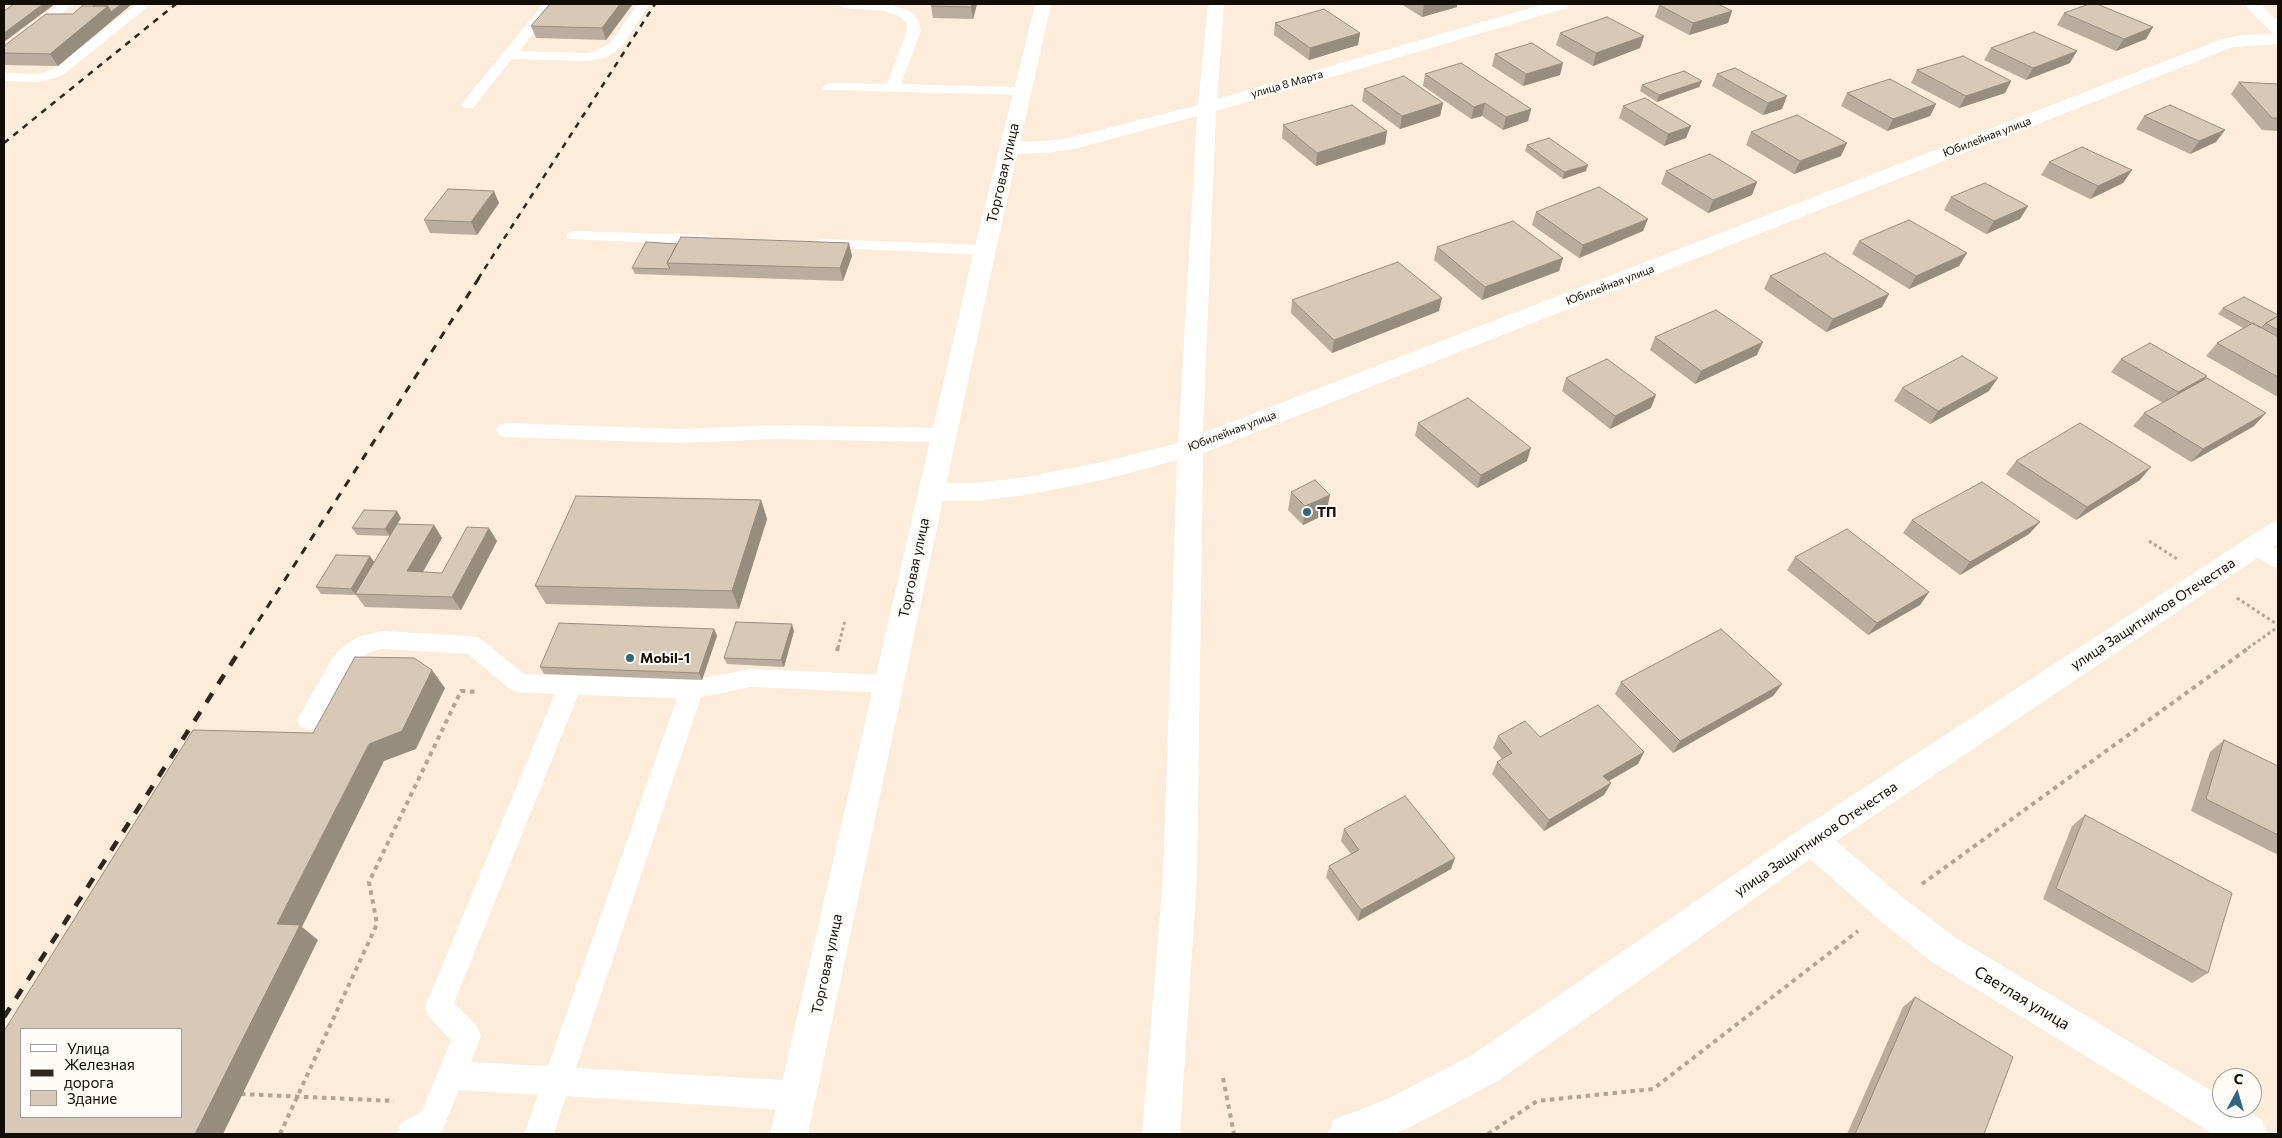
<!DOCTYPE html>
<html>
<head>
<meta charset="utf-8">
<style>
  body { margin:0 }
  #map { position:relative; width:2282px; height:1138px; overflow:hidden; background:#fcecd9; font-family:Commissioner,sans-serif }
  canvas { display:block }
  .frame { position:absolute; inset:0; border:5px solid #120d07; pointer-events:none }
  .legend { position:absolute; left:20px; top:1028px; width:162px; height:90px; box-sizing:border-box; background:#fffcf8; border:1px solid #a09c98; margin:0; padding:6px 9px; list-style:none; font-size:15px; color:#120d07 }
  .legend li { display:flex; align-items:center; gap:10px; height:25px }
  .legend b { width:25px; border:1px solid #a09c98 }
  .north { position:absolute; left:2212px; top:1068px; width:50px; height:50px; box-sizing:border-box; background:#fffcf8; border:1px solid #a09c98; border-radius:50%; rotate:6deg; font-size:14px; font-weight:700; line-height:20px; text-align:center; color:#120d07 }
  .north::after { content:''; display:block; margin:auto; width:18px; height:22px; background:#2c6980; clip-path:polygon(50% 0,100% 100%,50% 72%,0 100%) }
</style>
</head>
<body>
<div id="map">
<canvas width="2282" height="1138"></canvas>
<div class="frame"></div>
<ul class="legend">
<li><b style="height:6px;background:#fff"></b>Улица</li>
<li><b style="height:6px;background:#2d271f"></b>Железная дорога</li>
<li><b style="height:14px;background:#d8c9b6"></b>Здание</li>
</ul>
<div class="north">С</div>
</div>
<script>
const context = document.querySelector('canvas').getContext('2d');
context.lineJoin = 'round';
const toPath = rows => new Path2D(rows.map(r => 'M' + r).join(''));
function trace(path, color, width, dash) { context.strokeStyle = color; context.lineWidth = width; context.lineCap = dash ? 'butt' : 'round'; context.setLineDash(dash || []); context.stroke(path); }
function paint(path, color) { context.fillStyle = color; context.fill(path, 'evenodd'); }
function drawText(font, color, halo, rows, align = 'center') {
  context.font = font + ' Commissioner,sans-serif'; context.lineWidth = 4; context.setLineDash([]); context.textBaseline = 'middle'; context.strokeStyle = halo; context.fillStyle = color; for (const [text, x, y, turn = 0] of rows) {
    context.save(); context.translate(x, y); context.rotate((+turn || 0) * Math.PI / 180); context.textAlign = isNaN(turn) ? turn : align; if (halo) context.strokeText(text, 0, 0); context.fillText(text, 0, 0); context.restore();
  }
}
const pathFar1 = toPath([
  [2149,541,2177,559],
  [2237,598,2278,625],
  [838,648,845,620],
  [2248,648,2278,627]
]);
const path = toPath([
  [837,651,838,647],
  [1922,884,2250,647],
  [1223,1078,1234,1134],
  [241,1094,394,1101],
  [280,1134,377,924,369,882,461,691,478,692],
  [1488,1134,1537,1101,1653,1089,1858,931]
]);
const service = toPath([
  [59,4,73,4,36,34,26,34,24,31,26,28,59,4],
  [137,4,151,4,63,75,41,82,4,81,4,73,40,74,53,69,137,4],
  [543,4,556,4,519,51,589,53,596,51,610,43,638,4,650,4,620,49,606,57,589,61,512,59,473,108,463,108,461,105,463,102,543,4],
  [838,4,889,4,910,11,917,18,921,30,901,84,1022,87,1029,91,1022,95,824,90,822,87,829,83,887,84,907,30,906,22,900,17,885,11,844,8,838,4],
  [574,231,709,235,715,237,717,240,715,243,709,245,568,239,566,236,568,233,574,231],
  [822,239,985,245,991,247,993,250,991,253,985,255,816,247,814,244,816,241,822,239],
  [506,423,683,429,773,425,943,428,950,430,953,435,950,440,943,442,773,439,683,443,506,437,499,435,496,430,499,425,506,423],
  [2255,538,2278,550,2278,568,2271,566,2248,551,2245,546,2248,541,2255,538],
  [382,631,473,636,481,639,524,674,692,680,751,669,888,675,896,677,899,684,896,691,888,693,751,687,701,697,576,1068,798,1081,808,1086,813,1096,808,1106,798,1111,566,1096,554,1134,524,1134,538,1095,459,1090,442,1131,438,1134,397,1134,401,1123,422,1111,451,1040,429,1017,425,1007,555,694,519,692,511,690,468,654,382,649,372,651,357,660,349,669,317,727,309,730,301,727,297,720,333,657,341,648,358,637,382,631],
  [578,695,677,698,548,1066,471,1062,481,1036,477,1026,454,1003,578,695]
]);
const minor = toPath([
  [1208,4,1224,4,1217,99,1544,4,1569,4,1567,8,1216,111,1203,433,2222,39,2242,35,2273,34,2244,4,2261,4,2278,21,2278,44,2233,47,1203,453,1197,877,1180,1134,1142,1134,1163,877,1177,460,1107,479,1026,495,976,501,931,501,922,499,918,492,922,485,931,483,976,483,1026,477,1107,461,1178,443,1197,116,1074,149,1046,153,1010,154,1003,152,1000,148,1003,144,1010,142,1046,141,1073,137,1198,105,1208,4],
  [2278,521,2278,544,1836,841,1902,897,1956,938,2222,1097,2222,1108,2241,1108,2262,1120,2267,1134,2213,1134,1932,962,1878,919,1810,859,1498,1081,1412,1126,1394,1134,1328,1134,1333,1120,1387,1099,1472,1055,1799,830,2269,524,2278,521]
]);
const tertiary = toPath([
  [1035,4,1051,4,996,250,808,1134,770,1134,974,250,1035,4]
]);
const railFar2 = toPath([
  [4,143,176,4],
  [478,279,655,4]
]);
const railFar1 = toPath([
  [241,648,479,278]
]);
const rail = toPath([
  [4,1017,242,647]
]);
const wall = toPath([
  [96,4,132,4,58,66,4,65,4,46,73,14,93,6],
  [550,4,631,4,632,5,606,40,536,38,531,26],
  [977,4,973,19,933,18,931,6],
  [1401,4,1457,4,1457,7,1422,17],
  [1659,5,1732,11,1728,23,1689,35,1655,17],
  [2064,13,2153,27,2146,39,2116,51,2057,25],
  [1275,23,1360,33,1358,45,1309,60,1274,35],
  [1560,33,1644,36,1640,48,1593,66,1556,45],
  [1991,48,2070,63,2026,80,1984,60],
  [1495,54,1560,75,1523,86,1492,66],
  [1917,70,2011,81,2005,93,1959,108,1911,83],
  [1425,74,1531,109,1528,121,1503,130,1482,116,1471,119,1423,86],
  [1717,74,1782,109,1763,115,1712,86],
  [1702,81,1699,87,1657,102,1640,91,1642,85],
  [2239,82,2278,84,2278,131,2262,130,2231,94],
  [1364,89,1443,103,1440,116,1400,129,1362,101],
  [1847,93,1936,104,1930,116,1887,131,1841,106],
  [1623,106,1686,138,1664,146,1619,118],
  [2144,116,2225,130,2216,142,2190,154,2136,129],
  [1283,125,1387,131,1385,144,1316,166,1282,138],
  [1751,132,1841,156,1794,174,1746,145],
  [1527,145,1586,171,1563,179,1525,151],
  [2049,162,2132,170,2123,183,2090,199,2041,175],
  [1666,171,1757,182,1752,195,1708,213,1661,184],
  [1951,197,2028,206,2020,219,1986,234,1944,210],
  [499,203,477,235,430,233,424,220],
  [1536,212,1643,231,1579,258,1532,225],
  [1859,241,1959,266,1909,289,1852,254],
  [677,244,852,256,843,281,635,274,632,268],
  [1437,247,1563,258,1559,271,1482,300,1434,260],
  [1770,276,1889,294,1882,307,1826,332,1764,289],
  [1292,300,1439,311,1332,353,1291,313],
  [2223,308,2278,315,2278,397,2206,356,2217,343,2243,328,2218,314],
  [1655,337,1757,355,1695,384,1650,350],
  [2121,359,2203,380,2254,426,2191,462,2133,426,2144,413,2163,403,2111,372],
  [1566,378,1651,408,1610,429,1562,391],
  [1902,388,1989,391,1930,424,1894,401],
  [1418,423,1527,461,1477,488,1415,436],
  [2016,461,2140,480,2076,520,2006,474],
  [1291,492,1326,514,1303,525,1288,510],
  [761,500,767,519,739,609,546,604,535,586],
  [401,518,397,524,434,525,442,538,423,572,442,573,497,541,461,610,365,607,356,595,321,594,316,587,374,562,390,536,357,535,352,528],
  [1912,520,2040,522,2029,534,1960,575,1903,533],
  [1795,557,1929,592,1920,605,1868,635,1787,570],
  [714,629,717,636,702,680,544,674,540,667],
  [794,631,784,667,727,664,724,658],
  [1621,682,1782,684,1773,696,1673,753,1615,694],
  [1498,736,1540,737,1644,752,1638,764,1608,781,1611,783,1604,795,1544,831,1492,774,1497,762,1502,759,1493,748],
  [2224,740,2278,766,2278,855,2191,811,2210,752],
  [2085,815,2208,973,2192,983,2043,899,2072,826],
  [1344,829,1451,869,1358,921,1326,877,1329,866,1351,854,1341,841],
  [1915,997,1984,1134,1847,1134,1903,1007]
]);
const shadedWall = toPath([
  [43,4,55,4,4,42,4,33],
  [121,4,132,4,58,66,50,54,108,6],
  [620,4,631,4,632,5,606,40,602,28],
  [972,4,977,4,973,19,971,7],
  [1430,4,1457,4,1457,7,1422,17,1424,5],
  [1732,11,1728,23,1689,35,1693,23],
  [2153,27,2146,39,2116,51,2124,39],
  [1360,33,1358,45,1309,60,1310,48],
  [1644,36,1640,48,1593,66,1596,53],
  [2077,51,2070,63,2026,80,2033,68],
  [1563,63,1560,75,1523,86,1526,74],
  [1702,81,1699,87,1657,102,1659,95],
  [2011,81,2005,93,1959,108,1966,96],
  [1787,96,1782,109,1763,115,1768,103],
  [1443,103,1440,116,1400,129,1402,116],
  [1485,103,1482,116,1471,119,1474,107],
  [1936,104,1930,116,1887,131,1893,119],
  [1531,109,1528,121,1503,130,1506,117],
  [1691,126,1686,138,1664,146,1668,134],
  [2225,130,2216,142,2190,154,2199,141],
  [1387,131,1385,144,1316,166,1317,153],
  [1847,143,1841,156,1794,174,1800,161],
  [1588,165,1586,171,1563,179,1564,172],
  [2132,170,2123,183,2090,199,2098,186],
  [1757,182,1752,195,1708,213,1713,200],
  [494,191,499,203,477,235,471,222],
  [2028,206,2020,219,1986,234,1994,221],
  [1648,219,1643,231,1579,258,1583,245],
  [849,243,852,256,843,281,840,268],
  [1967,253,1959,266,1909,289,1916,276],
  [1563,258,1559,271,1482,300,1485,287],
  [1889,294,1882,307,1826,332,1833,319],
  [1442,298,1439,311,1332,353,1334,340],
  [1763,342,1757,355,1695,384,1701,371],
  [2207,376,2196,389,2168,405,2178,392],
  [1998,378,1989,391,1930,424,1938,411],
  [1656,395,1651,408,1610,429,1615,416],
  [2266,413,2254,426,2191,462,2203,449],
  [1531,448,1527,461,1477,488,1481,475],
  [2151,467,2140,480,2076,520,2087,507],
  [1330,495,1326,514,1303,525,1305,506],
  [761,500,767,519,739,609,732,591],
  [397,511,401,518,390,536,385,529],
  [2040,522,2029,534,1960,575,1970,562],
  [434,525,442,538,416,584,407,571],
  [489,528,497,541,461,610,452,597],
  [370,556,375,563,355,594,356,595,351,589],
  [1929,592,1920,605,1868,635,1877,623],
  [792,624,794,631,784,667,781,660],
  [714,629,717,636,702,680,699,673],
  [432,670,445,688,416,749,384,761,302,927,318,940,223,1134,195,1134,277,924,369,744],
  [1782,684,1773,696,1673,753,1680,741],
  [1644,752,1638,764,1597,788,1603,776],
  [1611,783,1604,795,1544,831,1549,820],
  [1455,858,1451,869,1358,921,1361,910]
]);
const building = toPath([
  [14,4,43,4,4,33,4,11,14,4],
  [96,4,121,4,111,12,108,6,93,6,96,4],
  [550,4,620,4,602,28,531,26,550,4],
  [932,4,972,4,971,7,931,6,932,4],
  [1662,4,1718,4,1732,11,1693,23,1659,5,1662,4],
  [2089,4,2097,4,2153,27,2124,39,2064,13,2089,4],
  [82,6,108,6,50,54,4,53,4,46,46,14,73,14,82,6],
  [1324,9,1360,33,1310,48,1275,23,1324,9],
  [1607,17,1644,36,1596,53,1560,33,1607,17],
  [2034,32,2077,51,2033,68,1991,48,2034,32],
  [1532,43,1563,63,1526,74,1495,54,1532,43],
  [1963,56,2011,81,1966,96,1917,70,1963,56],
  [1461,63,1531,109,1506,117,1485,103,1474,107,1425,74,1461,63],
  [1735,68,1787,96,1768,103,1717,74,1735,68],
  [1684,71,1702,81,1659,95,1642,85,1684,71],
  [1404,76,1443,103,1402,116,1364,89,1404,76],
  [1890,79,1936,104,1893,119,1847,93,1890,79],
  [2239,82,2278,84,2278,118,2272,118,2239,82],
  [1645,98,1691,126,1668,134,1623,106,1645,98],
  [1352,105,1387,131,1317,153,1283,125,1352,105],
  [2170,105,2225,130,2199,141,2144,116,2170,105],
  [1797,115,1847,143,1800,161,1751,132,1797,115],
  [1549,138,1588,165,1564,172,1527,145,1549,138],
  [2082,147,2132,170,2098,186,2049,162,2082,147],
  [1710,154,1757,182,1713,200,1666,171,1710,154],
  [1985,183,2028,206,1994,221,1951,197,1985,183],
  [1599,187,1648,219,1583,245,1536,212,1599,187],
  [448,189,494,191,471,222,424,220,448,189],
  [1909,220,1967,253,1916,276,1859,241,1909,220],
  [1513,221,1563,258,1485,287,1437,247,1513,221],
  [681,237,849,243,840,268,667,263,681,237],
  [646,242,677,244,667,263,670,269,632,268,646,242],
  [1825,253,1889,294,1833,319,1770,276,1825,253],
  [1398,262,1442,298,1334,340,1292,300,1398,262],
  [2244,297,2278,315,2278,316,2266,323,2261,328,2223,308,2244,297],
  [1716,310,1763,342,1701,371,1655,337,1716,310],
  [2278,316,2278,330,2266,323,2278,316],
  [2253,323,2278,337,2278,377,2217,343,2253,323],
  [2150,343,2207,376,2178,392,2121,359,2150,343],
  [1962,356,1998,378,1938,411,1902,388,1962,356],
  [1607,359,1656,395,1615,416,1566,378,1607,359],
  [2207,378,2266,413,2203,449,2144,413,2207,378],
  [1468,398,1531,448,1481,475,1418,423,1468,398],
  [2080,423,2151,467,2087,507,2016,461,2080,423],
  [1315,480,1330,495,1305,506,1291,492,1315,480],
  [1982,482,2040,522,1970,562,1912,520,1982,482],
  [576,496,761,500,732,591,535,586,576,496],
  [364,510,397,511,385,529,352,528,364,510],
  [397,524,434,525,407,571,442,573,467,527,489,528,452,597,355,594,397,524],
  [1847,529,1929,592,1877,623,1795,557,1847,529],
  [336,555,370,556,351,589,316,587,336,555],
  [736,622,792,624,781,660,724,658,736,622],
  [559,623,714,629,699,673,540,667,559,623],
  [1721,629,1782,684,1680,741,1621,682,1721,629],
  [355,657,414,658,432,670,402,731,369,744,277,924,300,925,195,1134,4,1134,4,1031,193,730,313,733,355,657],
  [21,1029,181,1029,181,1117,21,1117,21,1029],
  [1598,705,1644,752,1603,776,1611,783,1549,820,1497,762,1512,753,1498,736,1525,721,1540,737,1598,705],
  [2224,740,2278,766,2278,835,2206,799,2224,740],
  [1405,796,1455,858,1361,910,1329,866,1359,850,1344,829,1405,796],
  [2085,815,2232,893,2208,973,2056,888,2085,815],
  [1915,997,2013,1057,1984,1134,1855,1134,1915,997]
]);
const markers = [
  [1307,512,5,"#2c6980"],
  [630,658,5,"#2c6980"]
];
const farStreetnames = [
  ["улица 8 Марта",1287,84,-16],
  ["Юбилейная улица",1987,137,-21],
  ["Юбилейная улица",1610,285,-21],
  ["Юбилейная улица",1232,431,-21]
];
const streetNames = [
  ["Торговая улица",1003,173,-77],
  ["Торговая улица",914,568,-78],
  ["улица Защитников Отечества",2153,614,-33],
  ["улица Защитников Отечества",1816,839,-34],
  ["Торговая улица",827,964,-78]
];
const poiNames = [
  ["ТП",1317,512],
  ["Mobil-1",640,658]
];
const nearStreetnames = [
  ["Светлая улица",2022,998,31]
];
trace(pathFar1, '#b1a596', 3, [3, 3]);
trace(path, '#b1a596', 4, [4.5, 4.5]);
paint(service, '#fff');
paint(minor, '#fff');
paint(tertiary, '#fff');
trace(railFar2, '#2d271f', 2.5, [6, 6]);
trace(railFar1, '#2d271f', 3, [8, 8]);
trace(rail, '#2d271f', 4.5, [11, 11]);
paint(wall, '#baad9d');
paint(shadedWall, '#978d7f');
paint(building, '#d8c9b6');
trace(building, '#978d7f', 1);
for (const [x, y, r, color] of markers) { const dot = new Path2D(); dot.arc(x, y, r, 0, 2 * Math.PI); context.fillStyle = color; context.fill(dot); trace(dot, '#fffcf8', 2); }
drawText('11px', '#120d07', '#fffcf8', farStreetnames);
drawText('14px', '#120d07', '#fffcf8', streetNames);
drawText('bold 14px', '#120d07', '#fffcf8', poiNames, 'left');
drawText('16px', '#120d07', '#fffcf8', nearStreetnames);
</script>
</body>
</html>
